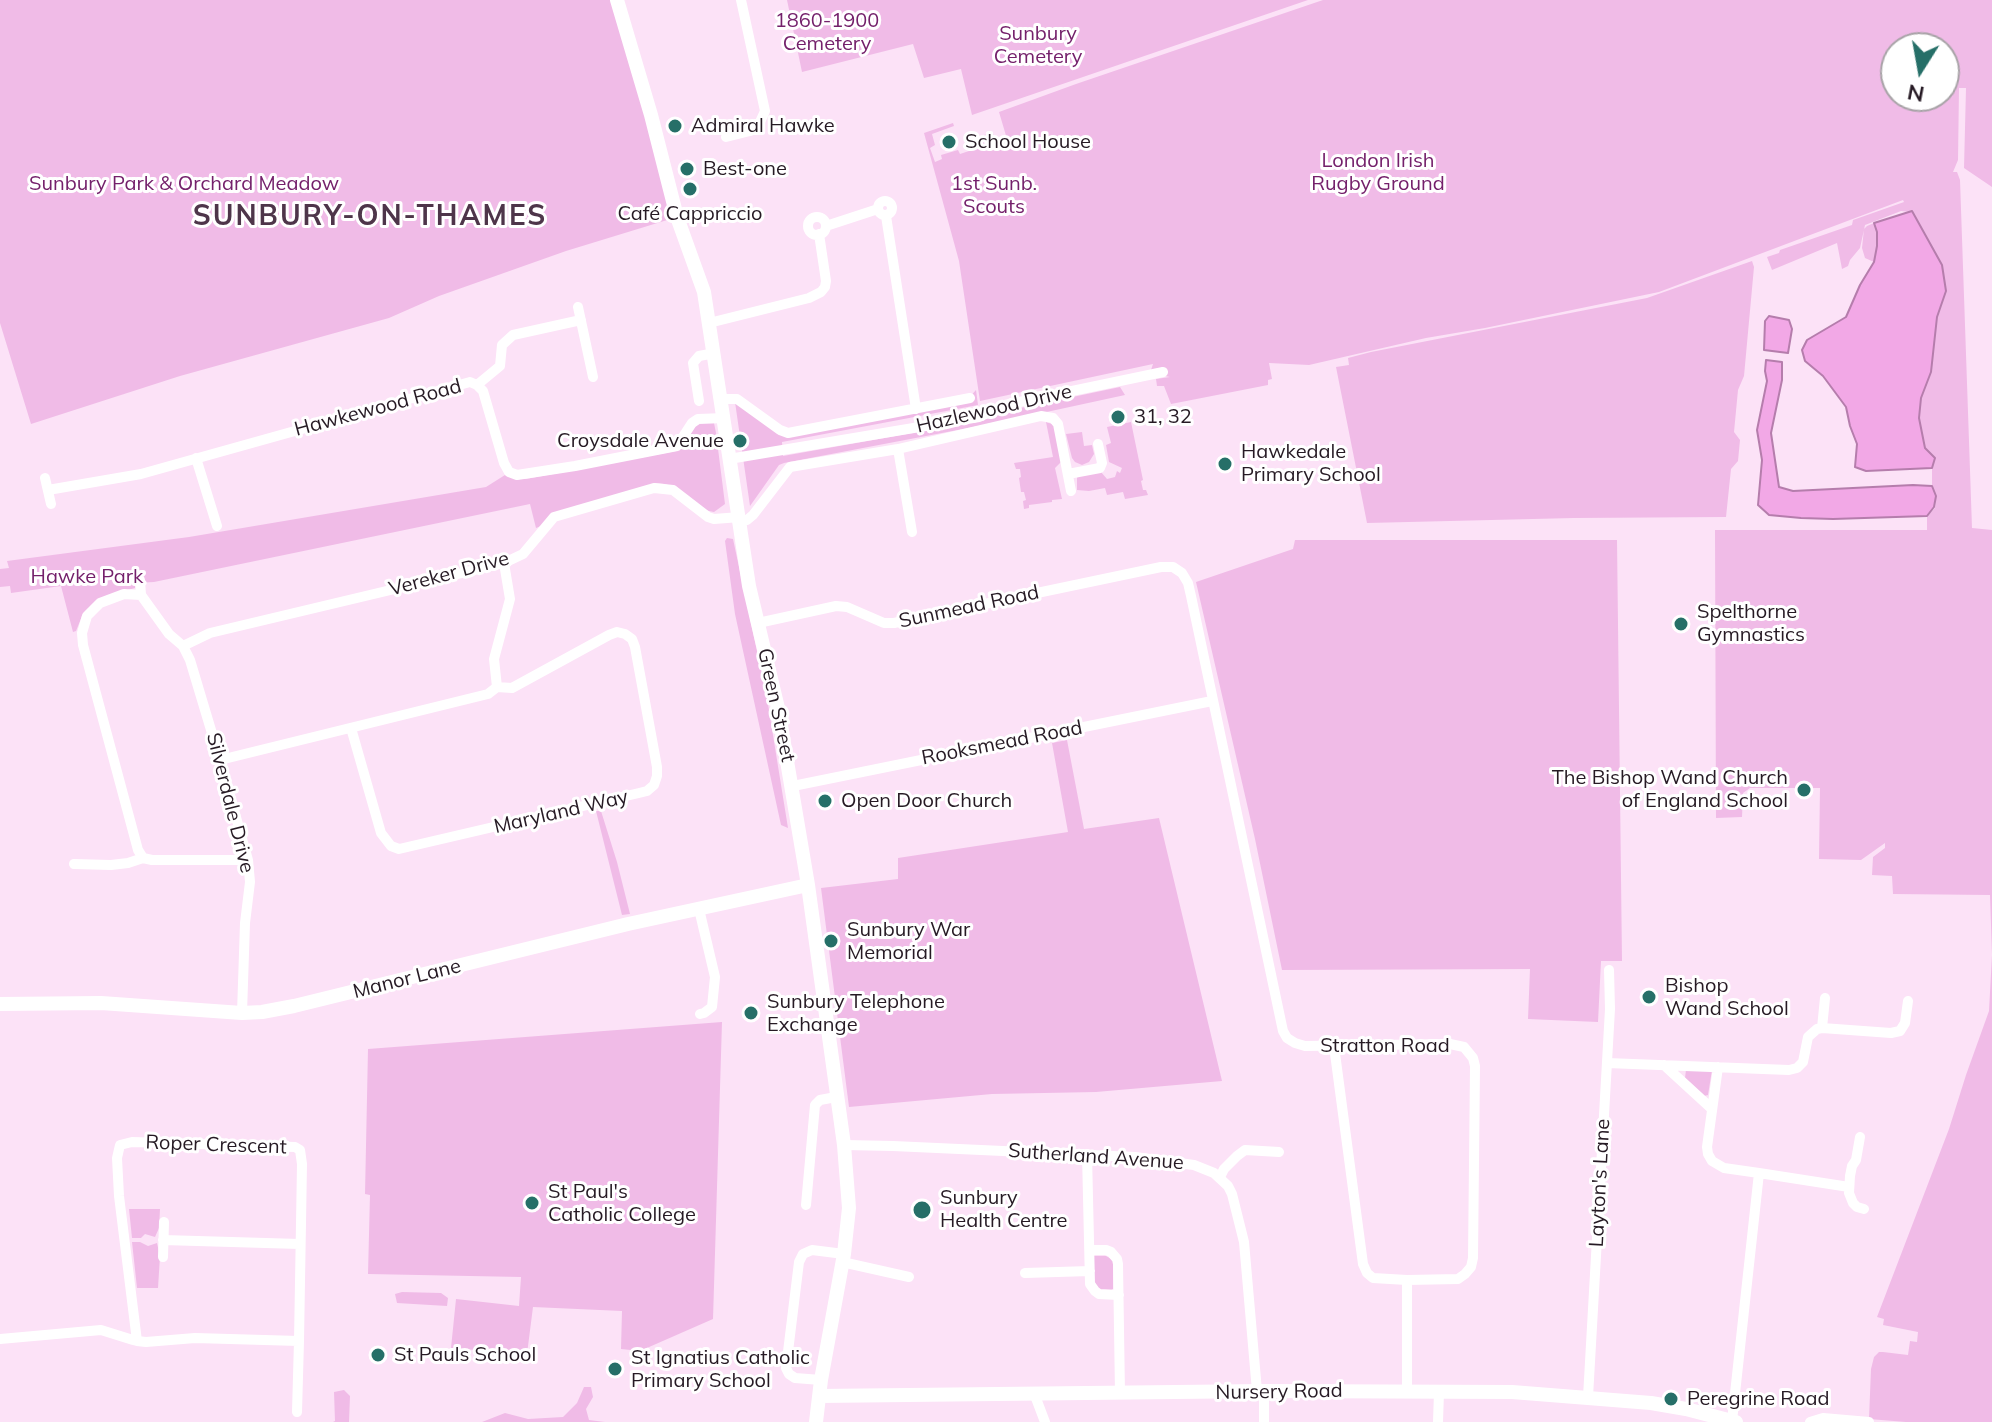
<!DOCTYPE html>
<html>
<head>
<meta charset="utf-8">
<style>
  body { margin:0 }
  #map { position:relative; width:1992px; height:1422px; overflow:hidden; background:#fce2f7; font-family:Mulish,sans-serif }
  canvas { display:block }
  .north { position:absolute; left:1880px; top:32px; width:80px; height:80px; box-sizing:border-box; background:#fff; border:2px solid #a8a3a7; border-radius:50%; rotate:191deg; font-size:22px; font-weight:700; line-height:32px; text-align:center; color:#261a24 }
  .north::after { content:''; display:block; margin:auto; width:28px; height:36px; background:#266f68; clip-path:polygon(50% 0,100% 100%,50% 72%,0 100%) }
</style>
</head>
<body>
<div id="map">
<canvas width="1992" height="1422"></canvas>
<div class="north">N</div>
</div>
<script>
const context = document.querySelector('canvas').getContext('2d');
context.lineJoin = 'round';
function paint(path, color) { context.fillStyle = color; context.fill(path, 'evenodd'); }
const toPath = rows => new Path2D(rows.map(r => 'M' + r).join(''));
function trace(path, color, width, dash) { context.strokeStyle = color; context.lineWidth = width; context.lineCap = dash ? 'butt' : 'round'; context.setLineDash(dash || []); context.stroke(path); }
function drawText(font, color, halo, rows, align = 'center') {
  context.font = font + ' Mulish,sans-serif'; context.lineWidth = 6; context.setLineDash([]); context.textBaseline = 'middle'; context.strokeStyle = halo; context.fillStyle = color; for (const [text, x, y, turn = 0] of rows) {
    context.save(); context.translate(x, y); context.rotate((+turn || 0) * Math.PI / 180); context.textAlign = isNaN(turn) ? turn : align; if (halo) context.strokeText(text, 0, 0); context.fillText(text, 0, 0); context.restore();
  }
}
const green = toPath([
  [0,0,617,0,677,217,566,251,439,296,389,318,180,376,31,424,0,323],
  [787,0,1308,0,972,115,961,69,924,78,913,44,802,72],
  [1323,0,1992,0,1992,187,1964,168,1966,88,1959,88,1958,160,1953,172,1957,172,1960,180,1972,528,1992,530,1992,955,1990,895,1893,894,1892,876,1872,875,1873,857,1885,848,1885,843,1861,860,1819,859,1820,788,1750,788,1743,793,1742,817,1716,818,1715,530,1927,530,1927,516,1935,508,1936,496,1932,486,1932,468,1935,458,1925,448,1919,419,1921,398,1931,372,1937,317,1946,291,1910,212,1901,211,1865,225,1860,248,1850,260,1848,266,1842,269,1837,243,1772,270,1767,257,1779,253,1780,250,1852,225,1853,220,1904,202,1903,200,1659,292,1485,328,1426,338,1309,365,1269,363,1272,379,1268,380,1268,385,1171,404,1164,386,1157,386,1156,379,1170,377,1150,373,1153,364,980,401,959,261,924,133,953,123,954,126,932,134,935,145,930,148,935,162,942,159,941,155,958,150,960,154,978,148,975,138,993,132,996,142,1007,139,999,112,1076,84],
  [1896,48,1944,48,1944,96,1896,96],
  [1874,223,1877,232,1877,246,1874,262,1865,258,1862,248,1864,229,1867,226],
  [1752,261,1754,267,1744,376,1738,390,1734,432,1740,440,1738,461,1731,469,1726,517,1574,518,1367,523,1336,367,1349,365,1348,358,1371,352,1647,298],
  [1120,387,1125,395,1005,421,784,463,779,465,750,506,735,402,779,433,966,401,976,390,978,405,782,442,783,456,980,421,1006,411],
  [699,422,714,423,716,433,725,504,714,512,704,510,674,487,665,484,655,483,536,528,530,504,154,582,135,583,135,588,106,596,82,616,76,631,73,632,61,586,11,593,10,586,0,587,0,569,9,568,7,561,189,537,486,487,505,475,517,479,526,479,676,451],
  [1046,422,1052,424,1056,428,1061,462,1055,468,1062,499,1052,500,1052,502,1029,505,1029,508,1024,509,1023,501,1026,500,1024,492,1021,492,1019,478,1021,477,1020,469,1016,469,1014,463,1053,457],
  [1131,422,1143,480,1141,481,1143,490,1146,490,1148,495,1125,499,1123,492,1107,495,1105,488,1089,491,1077,490,1077,478,1079,474,1101,472,1107,479,1115,477,1117,471,1120,473,1122,468,1109,462,1106,445,1111,443,1107,427],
  [1082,432,1084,446,1092,445,1094,454,1089,462,1082,465,1075,462,1072,458,1066,434],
  [727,538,733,539,767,698,788,828,781,825,735,614,725,541],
  [1295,540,1617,540,1622,961,1601,961,1598,1022,1528,1019,1530,969,1282,970,1255,839,1196,582,1293,549],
  [1067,740,1084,829,1159,818,1222,1081,1096,1092,992,1094,849,1107,821,888,898,879,898,858,1068,832,1052,743],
  [596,811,601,811,617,862,630,914,622,915],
  [1992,955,1992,1422,1906,1422,1869,1419,1871,1369,1874,1357,1879,1352,1883,1352,1908,1355,1910,1341,1917,1342,1918,1332,1883,1325,1884,1319,1877,1317,1949,1129,1966,1075,1989,1011],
  [722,1022,713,1319,640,1351,621,1349,622,1311,533,1307,527,1354,451,1348,456,1299,519,1306,521,1277,368,1274,370,1195,365,1194,368,1049],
  [1686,1070,1712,1070,1708,1095,1704,1096,1685,1078],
  [129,1209,160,1209,159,1228,155,1237,145,1234,141,1238,132,1238],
  [132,1242,140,1242,148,1246,157,1243,160,1256,158,1288,137,1288],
  [1094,1256,1106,1256,1113,1260,1113,1289,1110,1291,1104,1293,1094,1286],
  [402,1292,441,1293,448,1298,447,1306,397,1303,395,1294],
  [584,1387,591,1387,593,1397,586,1409,589,1420,605,1422,482,1422,505,1413,528,1419,563,1417,577,1403],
  [344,1390,350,1396,349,1422,333,1422,335,1421,334,1392]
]);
const water = toPath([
  [1912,211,1942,265,1946,291,1937,317,1931,372,1921,398,1919,418,1925,448,1935,458,1932,468,1866,471,1855,467,1857,444,1850,426,1846,407,1823,376,1805,361,1802,350,1807,340,1846,317,1860,285,1874,262,1877,246,1877,232,1874,223,1912,211],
  [1769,316,1789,320,1792,329,1788,353,1764,350,1765,321,1769,316],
  [1766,360,1782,362,1782,380,1771,433,1779,487,1793,491,1913,485,1932,486,1936,496,1934,507,1927,516,1833,519,1801,518,1769,515,1758,505,1762,460,1757,430,1767,381,1765,371,1766,360]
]);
const street = toPath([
  [726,137,750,131,756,127,760,122,765,111,741,0],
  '878 208a7 7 0 1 1 14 0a7 7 0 1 1-14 0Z',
  [886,216,916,409],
  '808 226a9 9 0 1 1 18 0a9 9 0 1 1-18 0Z',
  [826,226,878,209],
  [578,307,593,377],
  [709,323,809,298,821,292,825,287,826,281,819,234],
  [477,385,500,366,502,345,513,335,581,320],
  [722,399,737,399,780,430,788,433,970,398],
  [699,401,693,363,699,356,715,353],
  [898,449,912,532],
  [196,458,217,526],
  [729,459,979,417,1005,405,1163,372],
  [1068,474,1100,468,1102,463,1098,444],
  [45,478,51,504],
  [48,490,141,474,470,382,477,385,483,391,504,463,509,472,517,475,575,466,677,446,692,423,698,419,725,418],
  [740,521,747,520,753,515,790,467,898,449,1041,416,1053,418,1058,424,1071,491],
  [140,580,141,595],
  [758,623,836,606,847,607,884,623,894,623,1161,567,1173,567,1182,573,1188,583,1191,596,1283,1031,1287,1038,1295,1043,1305,1046,1450,1044,1464,1047,1473,1058,1475,1066,1473,1258,1471,1267,1465,1274,1458,1279,1407,1280,1407,1391],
  [183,646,210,633,504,563,523,554,554,517,654,488,673,490,708,517,714,519,740,517],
  [351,728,381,833,391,846,399,849,639,793,647,791,654,785,657,776,657,767,635,647,632,639,625,634,617,632,609,635,512,688,497,687],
  [220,760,488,694,497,687,494,659,510,599,504,563],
  [793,786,1212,701],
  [74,864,111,865,128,863,143,858],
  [699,909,715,977,712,1007,704,1013,700,1014],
  [242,1013,245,923,250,882,248,860,220,760,190,660,183,646,169,634,141,595,124,594,100,603,87,616,82,633,83,645,138,850,143,858,152,860,248,860],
  [1822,1028,1825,998],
  [1334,1046,1363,1264,1367,1273,1373,1278,1407,1280],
  [1607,1063,1789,1070,1797,1068,1803,1062,1808,1037,1817,1029,1822,1028,1891,1033,1900,1031,1905,1023,1908,1001],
  [1664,1065,1712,1109],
  [1718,1067,1707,1147,1708,1154,1712,1161,1724,1168,1759,1173,1732,1421],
  [1860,1137,1856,1160,1852,1166,1850,1176,1849,1193,1853,1203,1857,1207,1864,1209],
  [844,1145,893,1146,1135,1157,1194,1165,1214,1173,1228,1186,1232,1194,1244,1242,1257,1391],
  [1087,1154,1090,1284,1095,1291,1099,1294,1119,1295],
  [1759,1173,1849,1187],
  [1220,1177,1224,1169,1237,1156,1245,1150,1279,1152],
  [806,1205,815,1105,820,1100,836,1097],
  [163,1240,300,1244],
  [1090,1250,1106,1250,1111,1252,1117,1259,1118,1264,1120,1394],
  [163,1257,164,1222],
  [842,1262,909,1277],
  [1025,1273,1090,1271],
  [0,1339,101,1330,133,1340,137,1341,146,1342,195,1338,299,1341,302,1164,300,1150,295,1147,132,1142,120,1145,117,1158,119,1196,137,1341],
  [821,1380,795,1378,789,1374,786,1368,799,1262,803,1254,812,1250,844,1254],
  [1264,1391,1264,1422],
  [1034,1393,1045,1422],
  [1588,1397,1610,1009,1609,970],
  [297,1412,299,1341],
  [1438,1422,1439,1392],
  [1810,1422,1823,1418,1869,1422]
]);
const secondary = toPath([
  [617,0,651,115,677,217,704,292,749,586,778,708,808,885,844,1145,849,1208,844,1254,821,1380,816,1422],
  [0,1004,101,1003,242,1013,262,1012,294,1006,628,924,808,885],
  [819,1396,1264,1391,1512,1392,1651,1403,1686,1409,1736,1422]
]);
const markers = [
  [675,126,8,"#266f68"],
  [949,142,8,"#266f68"],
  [687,169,8,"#266f68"],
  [690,189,8,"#266f68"],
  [1118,417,8,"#266f68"],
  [740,441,8,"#266f68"],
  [1225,464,8,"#266f68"],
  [1681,624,8,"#266f68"],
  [1804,790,8,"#266f68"],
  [825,801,8,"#266f68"],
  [831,941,8,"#266f68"],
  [1649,997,8,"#266f68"],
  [751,1013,8,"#266f68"],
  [532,1203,8,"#266f68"],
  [922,1210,10,"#266f68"],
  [378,1355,8,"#266f68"],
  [615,1369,8,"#266f68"],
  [1671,1399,8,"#266f68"]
];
const parkNames = [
  ["1860-1900",827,21],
  ["Cemetery",827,44],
  ["Sunbury",1038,34],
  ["Cemetery",1038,57],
  ["London Irish",1378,161],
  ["Rugby Ground",1378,184],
  ["Sunbury Park & Orchard Meadow",184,184],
  ["1st Sunb.",994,184],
  ["Scouts",994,207],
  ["Hawke Park",87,577]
];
const poiNames = [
  ["Admiral Hawke",691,126],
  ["School House",965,142],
  ["Best-one",703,169],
  ["Café Cappriccio",690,214,"center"],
  ["31, 32",1134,417],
  ["Croysdale Avenue",724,441,"right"],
  ["Hawkedale",1241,452],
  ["Primary School",1241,475],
  ["Spelthorne",1697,612],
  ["Gymnastics",1697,635],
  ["The Bishop Wand Church",1788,778,"right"],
  ["of England School",1788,801,"right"],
  ["Open Door Church",841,801],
  ["Sunbury War",847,930],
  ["Memorial",847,953],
  ["Bishop",1665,986],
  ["Wand School",1665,1009],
  ["Sunbury Telephone",767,1002],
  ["Exchange",767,1025],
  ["St Paul's",548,1192],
  ["Catholic College",548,1215],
  ["Sunbury",940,1198],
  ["Health Centre",940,1221],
  ["St Pauls School",394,1355],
  ["St Ignatius Catholic",631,1358],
  ["Primary School",631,1381],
  ["Peregrine Road",1687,1399]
];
const streetNames = [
  ["Hawkewood Road",378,408,-15],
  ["Hazlewood Drive",994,409,-13],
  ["Vereker Drive",449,574,-15],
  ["Sunmead Road",969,607,-12],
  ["Green Street",776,705,78],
  ["Rooksmead Road",1002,743,-11],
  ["Silverdale Drive",230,803,76],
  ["Maryland Way",561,812,-13],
  ["Manor Lane",407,979,-14],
  ["Stratton Road",1385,1046],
  ["Roper Crescent",216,1145,2],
  ["Sutherland Avenue",1096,1157,4],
  ["Layton's Lane",1600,1183,-87],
  ["Nursery Road",1279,1392,-1]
];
const districtNames = [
  ["SUNBURY-ON-THAMES",370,217]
];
paint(green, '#f0bbe7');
paint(water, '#f2a8e6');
trace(water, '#b57dac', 2);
trace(street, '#fff', 10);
trace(secondary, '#fff', 14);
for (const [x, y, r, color] of markers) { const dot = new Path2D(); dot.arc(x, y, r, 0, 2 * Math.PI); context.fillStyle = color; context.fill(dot); trace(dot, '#fff', 3); }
drawText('20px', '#74206b', '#fff', parkNames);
drawText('20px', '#261a24', '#fff', poiNames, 'left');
drawText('20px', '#261a24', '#fff', streetNames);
context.letterSpacing = '2px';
drawText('bold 28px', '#4e354a', '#fff', districtNames);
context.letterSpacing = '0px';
</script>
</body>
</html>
